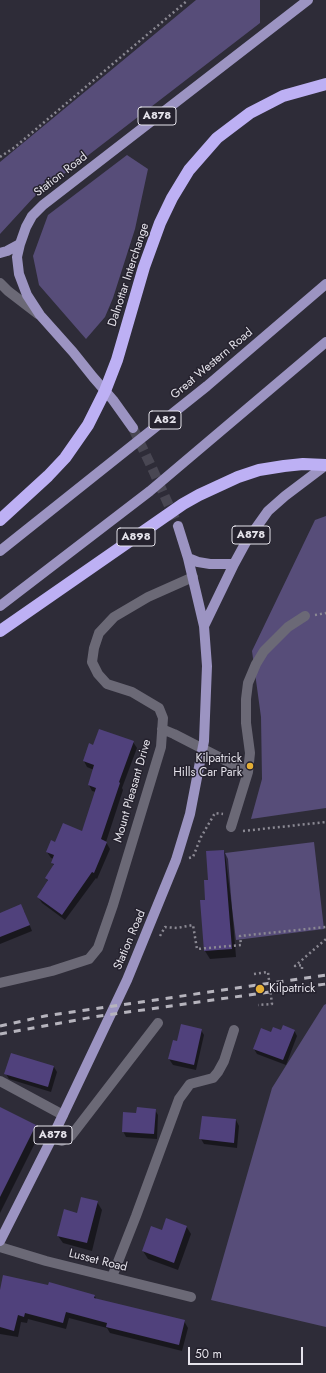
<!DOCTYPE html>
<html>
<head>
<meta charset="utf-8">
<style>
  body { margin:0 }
  #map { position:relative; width:326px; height:1373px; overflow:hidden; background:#2e2c38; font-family:Jost,sans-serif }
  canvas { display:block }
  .scale { position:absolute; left:188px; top:1347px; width:115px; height:18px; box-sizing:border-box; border:2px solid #e5e3eb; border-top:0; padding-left:5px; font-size:12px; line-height:14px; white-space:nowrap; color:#e5e3eb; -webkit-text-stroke:3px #25222e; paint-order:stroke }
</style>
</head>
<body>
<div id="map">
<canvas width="326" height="1373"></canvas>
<div class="scale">50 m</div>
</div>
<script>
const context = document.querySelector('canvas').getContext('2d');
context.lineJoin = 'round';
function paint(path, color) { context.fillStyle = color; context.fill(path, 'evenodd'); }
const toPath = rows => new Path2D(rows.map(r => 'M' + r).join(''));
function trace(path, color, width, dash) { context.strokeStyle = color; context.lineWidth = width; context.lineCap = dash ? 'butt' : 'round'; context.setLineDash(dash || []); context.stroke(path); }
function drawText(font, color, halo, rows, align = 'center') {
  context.font = font + ' Jost,sans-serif'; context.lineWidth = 3; context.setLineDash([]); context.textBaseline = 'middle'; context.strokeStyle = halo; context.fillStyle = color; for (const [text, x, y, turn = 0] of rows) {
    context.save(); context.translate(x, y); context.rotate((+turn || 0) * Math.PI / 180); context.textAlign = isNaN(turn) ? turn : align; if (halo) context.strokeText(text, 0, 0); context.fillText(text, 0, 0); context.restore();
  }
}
const green = toPath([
  [196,0,260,0,260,23,34,197,0,234,0,162],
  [127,155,148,169,135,229,113,298,105,317,86,339,39,285,33,256,48,215],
  [326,516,326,808,251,819,262,779,261,717,252,651,315,520],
  [314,842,324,929,236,940,225,853],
  [326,1004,326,1327,211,1300,272,1088,324,1005]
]);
const shadow = toPath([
  [133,742,137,748,122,788,123,790,106,842,110,849,97,879,96,878,65,920,42,903,38,897,48,882,46,878,54,866,52,863,54,859,51,858,47,852,56,843,82,832,96,792,92,791,89,785,94,770,87,767,84,761,93,746],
  [224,851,228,859,236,957,210,959,205,951,201,901,206,900,209,881],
  [24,911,32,931,0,944,0,914],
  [201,1030,204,1035,196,1070,173,1065,169,1059,178,1042],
  [294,1030,297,1036,286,1065,257,1054,254,1049,272,1033],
  [54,1067,57,1072,51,1092,9,1079,6,1074],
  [0,1108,36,1126,40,1133,0,1213],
  [155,1110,158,1115,157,1139,126,1137,123,1131,137,1114],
  [236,1120,239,1126,237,1148,204,1144,201,1139],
  [97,1202,102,1210,92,1251,63,1243,58,1236,78,1214],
  [186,1226,191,1234,178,1270,148,1259,143,1251,163,1231],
  [0,1293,94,1295,97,1300,184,1321,188,1328,182,1351,110,1333,107,1328,69,1318,66,1329,28,1319,27,1323,21,1322,18,1337,0,1334]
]);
const building = toPath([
  [99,729,134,741,119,782,120,783,101,839,107,842,94,873,92,872,62,915,37,897,48,880,45,878,54,864,51,863,54,855,46,852,51,840,55,842,63,823,82,831,96,788,88,785,94,765,83,761,89,743,93,745],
  [224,850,232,949,204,951,200,900,205,900,204,880,208,880,206,851],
  [21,904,30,925,0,937,0,913],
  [181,1024,202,1029,194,1065,168,1059,173,1040,177,1041],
  [283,1025,295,1030,283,1060,253,1049,261,1028,271,1032,273,1027,281,1030],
  [11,1053,54,1066,48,1087,4,1074],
  [0,1107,36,1125,0,1197],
  [137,1107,156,1109,154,1134,122,1132,123,1112,136,1113],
  [202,1116,236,1119,234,1143,199,1139],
  [81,1197,98,1201,87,1243,57,1236,64,1209,77,1213],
  [166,1218,187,1226,174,1263,142,1251,151,1226,162,1230],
  [3,1275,48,1285,49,1282,95,1295,94,1298,185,1320,179,1345,106,1327,107,1323,66,1312,63,1323,25,1313,24,1317,18,1315,14,1331,0,1327,0,1290]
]);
const majorTunnel = toPath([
  [133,428,153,470,178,526]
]);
const path = toPath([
  [0,157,15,147,188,0],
  [315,615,326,613],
  [243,831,326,822],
  [189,858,193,857,201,837,215,813,223,814],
  [160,936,165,927,177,928,193,925,197,949,241,945,240,936,326,927],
  [302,969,302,965,295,966,326,939],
  [254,974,268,972,272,1004,258,1005]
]);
const minor = toPath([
  [0,283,8,291,38,314],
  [162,729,174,734,248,772],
  [231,827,248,772,250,753,246,723,246,699,248,683,256,664,264,651,288,627,305,616],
  [0,983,52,971,89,959,98,948,113,905,161,747,163,718,159,708,132,692,107,684,98,674,92,662,94,648,99,633,114,617,148,597,193,577],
  [0,1081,63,1115],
  [52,1138,62,1141,71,1136,158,1023],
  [0,1247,46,1261,191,1297],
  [112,1277,136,1216,179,1099,190,1084,213,1078,218,1072,224,1061,234,1030]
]);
const major = toPath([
  [0,253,7,251,20,244],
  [133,428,113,400,93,377,73,352,40,315,27,295,19,274,17,257,20,244,26,227,32,216,43,205,308,0],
  [0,551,207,386,326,284],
  [188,558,198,562,210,564,234,564],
  [0,606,150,491,326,342],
  [204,626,234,564,246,542,268,511,285,496,326,465],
  [0,1241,52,1138,127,980,176,860,190,814,204,741,207,666,204,626,188,558,178,526]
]);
const highway = toPath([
  [0,520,48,476,65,458,88,425,105,391,117,360,144,267,160,223,172,198,189,170,217,138,250,113,283,96,326,84],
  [0,631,183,504,199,495,238,477,259,470,284,466,303,464,326,465]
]);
const rail = toPath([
  [0,1026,45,1016,93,1009,326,975],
  [0,1034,93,1017,326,984]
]);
const markers = [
  [250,766,4,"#e4ae35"],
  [260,989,5,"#e4ae35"]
];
const shields = [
  [157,116,38],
  [165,420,32],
  [251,535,38],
  [136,537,38],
  [53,1135,38]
];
const shieldNames = [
  ["A878",157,116],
  ["A82",165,420],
  ["A878",251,535],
  ["A898",136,537],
  ["A878",53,1135]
];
const streetNames = [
  ["Station Road",61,175,-38],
  ["Dalnottar Interchange",129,275,-72],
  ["Great Western Road",212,364,-40],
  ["Mount Pleasant Drive",133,791,-74],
  ["Station Road",130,940,-67],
  ["Lusset Road",98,1261,14]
];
const poiNames = [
  ["Kilpatrick",242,759],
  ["Hills Car Park",242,773],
  ["Kilpatrick",269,989,"left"]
];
paint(green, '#574d79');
paint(shadow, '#0007');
paint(building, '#50417c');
trace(majorTunnel, '#494753', 10, [10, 5]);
trace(path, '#8b8993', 2.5, [2, 3]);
trace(minor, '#6b6976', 10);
trace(major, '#9c94c2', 10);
trace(highway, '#bdb0f4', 12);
trace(rail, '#b6b4bd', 3, [7, 7]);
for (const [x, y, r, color] of markers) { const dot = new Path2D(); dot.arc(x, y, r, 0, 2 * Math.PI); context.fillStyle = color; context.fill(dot); trace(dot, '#25222e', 1.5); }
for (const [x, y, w] of shields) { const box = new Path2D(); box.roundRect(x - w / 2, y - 9, w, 18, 3); context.fillStyle = '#25222e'; context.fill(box); trace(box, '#e5e3eb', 1); }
drawText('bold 11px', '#e5e3eb', null, shieldNames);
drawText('12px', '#e5e3eb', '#25222e', streetNames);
drawText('12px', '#e5e3eb', '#25222e', poiNames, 'right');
</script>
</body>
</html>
